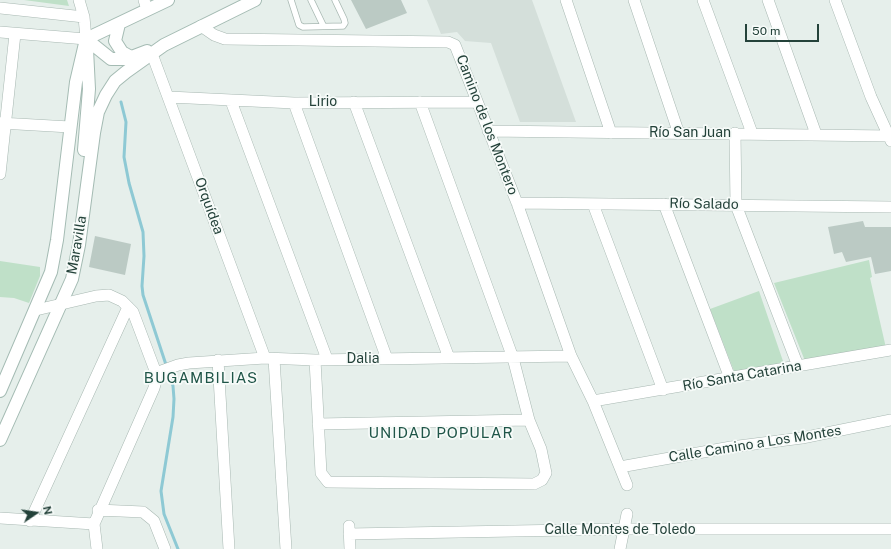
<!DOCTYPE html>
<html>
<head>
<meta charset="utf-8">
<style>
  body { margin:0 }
  #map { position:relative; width:891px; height:549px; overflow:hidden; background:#e6efeb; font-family:"Public Sans",sans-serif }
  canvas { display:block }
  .north { position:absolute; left:16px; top:493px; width:40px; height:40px; -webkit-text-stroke:3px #f7fbf9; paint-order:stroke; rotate:77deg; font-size:11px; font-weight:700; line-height:16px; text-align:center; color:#24423a }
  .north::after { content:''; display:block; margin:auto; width:14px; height:18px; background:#24423a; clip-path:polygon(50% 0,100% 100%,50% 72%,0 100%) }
  .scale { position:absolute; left:745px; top:24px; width:74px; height:18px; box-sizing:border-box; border:2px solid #24423a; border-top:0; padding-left:5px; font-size:12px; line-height:14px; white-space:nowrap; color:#24423a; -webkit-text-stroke:3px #f7fbf9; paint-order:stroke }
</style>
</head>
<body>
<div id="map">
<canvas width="891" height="549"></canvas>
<div class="north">N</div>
<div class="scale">50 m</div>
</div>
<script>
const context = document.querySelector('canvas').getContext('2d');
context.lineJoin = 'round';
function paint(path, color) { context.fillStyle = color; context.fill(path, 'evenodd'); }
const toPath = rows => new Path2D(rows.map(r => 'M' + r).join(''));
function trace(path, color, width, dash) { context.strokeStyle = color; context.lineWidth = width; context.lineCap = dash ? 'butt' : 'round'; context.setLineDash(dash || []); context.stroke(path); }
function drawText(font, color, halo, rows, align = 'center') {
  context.font = font + ' "Public Sans",sans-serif'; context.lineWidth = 3.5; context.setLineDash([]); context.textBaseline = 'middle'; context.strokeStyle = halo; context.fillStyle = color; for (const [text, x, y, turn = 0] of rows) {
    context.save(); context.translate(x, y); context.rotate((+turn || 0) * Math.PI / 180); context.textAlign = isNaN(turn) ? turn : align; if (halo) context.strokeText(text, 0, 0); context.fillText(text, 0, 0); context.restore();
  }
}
const built = toPath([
  [427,0,532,0,576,122,520,122,491,43,465,41,457,32,441,34]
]);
const green = toPath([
  [24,0,67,0,69,6],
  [869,260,872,277,870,278,886,348,805,361,774,283],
  [0,261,40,267,40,276,29,303,14,298,0,297],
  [759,291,784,364,737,374,734,371,710,309]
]);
const stream = toPath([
  [121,102,126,122,124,157,129,183,143,232,144,256,142,286,143,295,173,386,174,399,173,417,161,491,164,514,178,549]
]);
const building = toPath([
  [351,0,401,0,407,13,366,29],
  [863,221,865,227,891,227,891,271,875,274,871,257,846,262,842,252,834,254,828,227],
  [95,236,131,244,125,275,89,267]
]);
const lane = toPath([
  [291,0,299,25,303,27,343,26,345,23,344,19,335,0],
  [311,0,323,25]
]);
const street = toPath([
  [144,0,147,10],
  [566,0,611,133],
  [634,0,679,134],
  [703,0,752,133],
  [768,0,816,134],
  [835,0,871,97,891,141],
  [0,8,84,17],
  [201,26,214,35,225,39,448,42,455,45,517,203,571,356,593,401,627,485],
  [0,32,86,39,84,17,79,0],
  [152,54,265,358],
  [169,97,294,103,477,102],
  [231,101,327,359],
  [354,102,449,358],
  [294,103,387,359],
  [0,123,70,127],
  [488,131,891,136],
  [735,133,736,205,798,366],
  [0,174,15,34],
  [517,203,891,207],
  [593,204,663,390],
  [664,204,730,378],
  [36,310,96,296,109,295,122,301,133,312,156,373,156,381,154,388,94,524,97,549],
  [274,359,286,549],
  [218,360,229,549],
  [315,360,321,473,328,482,534,484,542,480,546,473,541,449,529,420,513,358,420,102],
  [156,373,178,365,189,363,265,358,315,360,571,356],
  [593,401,891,350],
  [318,424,529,420],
  [620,467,731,447,802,438,891,420],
  [98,510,143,512,154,521,165,549],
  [0,518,94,524],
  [30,521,128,307],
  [349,526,350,549],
  [349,534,625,529,891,529],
  [620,549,627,514]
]);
const secondary = toPath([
  [119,24,115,41,122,52,131,57],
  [86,39,168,0],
  [86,39,111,59,126,59,147,51],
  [84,150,89,89,87,49],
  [0,391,51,272,57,240,76,82,86,39],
  [0,440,72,279,79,245,94,133,98,112,106,95,115,81,126,72,164,45,255,0]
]);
const streetNames = [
  ["Lirio",323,102],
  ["Camino de los Montero",487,125,69],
  ["Río San Juan",690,133],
  ["Río Salado",704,204,1],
  ["Orquídea",209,206,70],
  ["Maravilla",77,245,-80],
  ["Dalia",363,359],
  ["Río Santa Catarina",742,376,-10],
  ["Calle Camino a Los Montes",755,444,-9],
  ["Calle Montes de Toledo",620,530]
];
const neighbourhoodNames = [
  ["BUGAMBILIAS",201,378],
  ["UNIDAD POPULAR",441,433]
];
paint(built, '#d4dfda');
paint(green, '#bfe0c8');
trace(stream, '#8ec9d4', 3);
paint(building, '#bbcac4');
trace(lane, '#a8b8b2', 7);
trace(street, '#a8b8b2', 12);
trace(secondary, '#a4bbb3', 14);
trace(lane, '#fff', 5.5);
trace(street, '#fff', 11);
trace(secondary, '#fff', 12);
drawText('14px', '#24423a', '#f7fbf9', streetNames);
context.letterSpacing = '1px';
drawText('15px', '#1f5548', '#f7fbf9', neighbourhoodNames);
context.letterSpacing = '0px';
</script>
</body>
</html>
